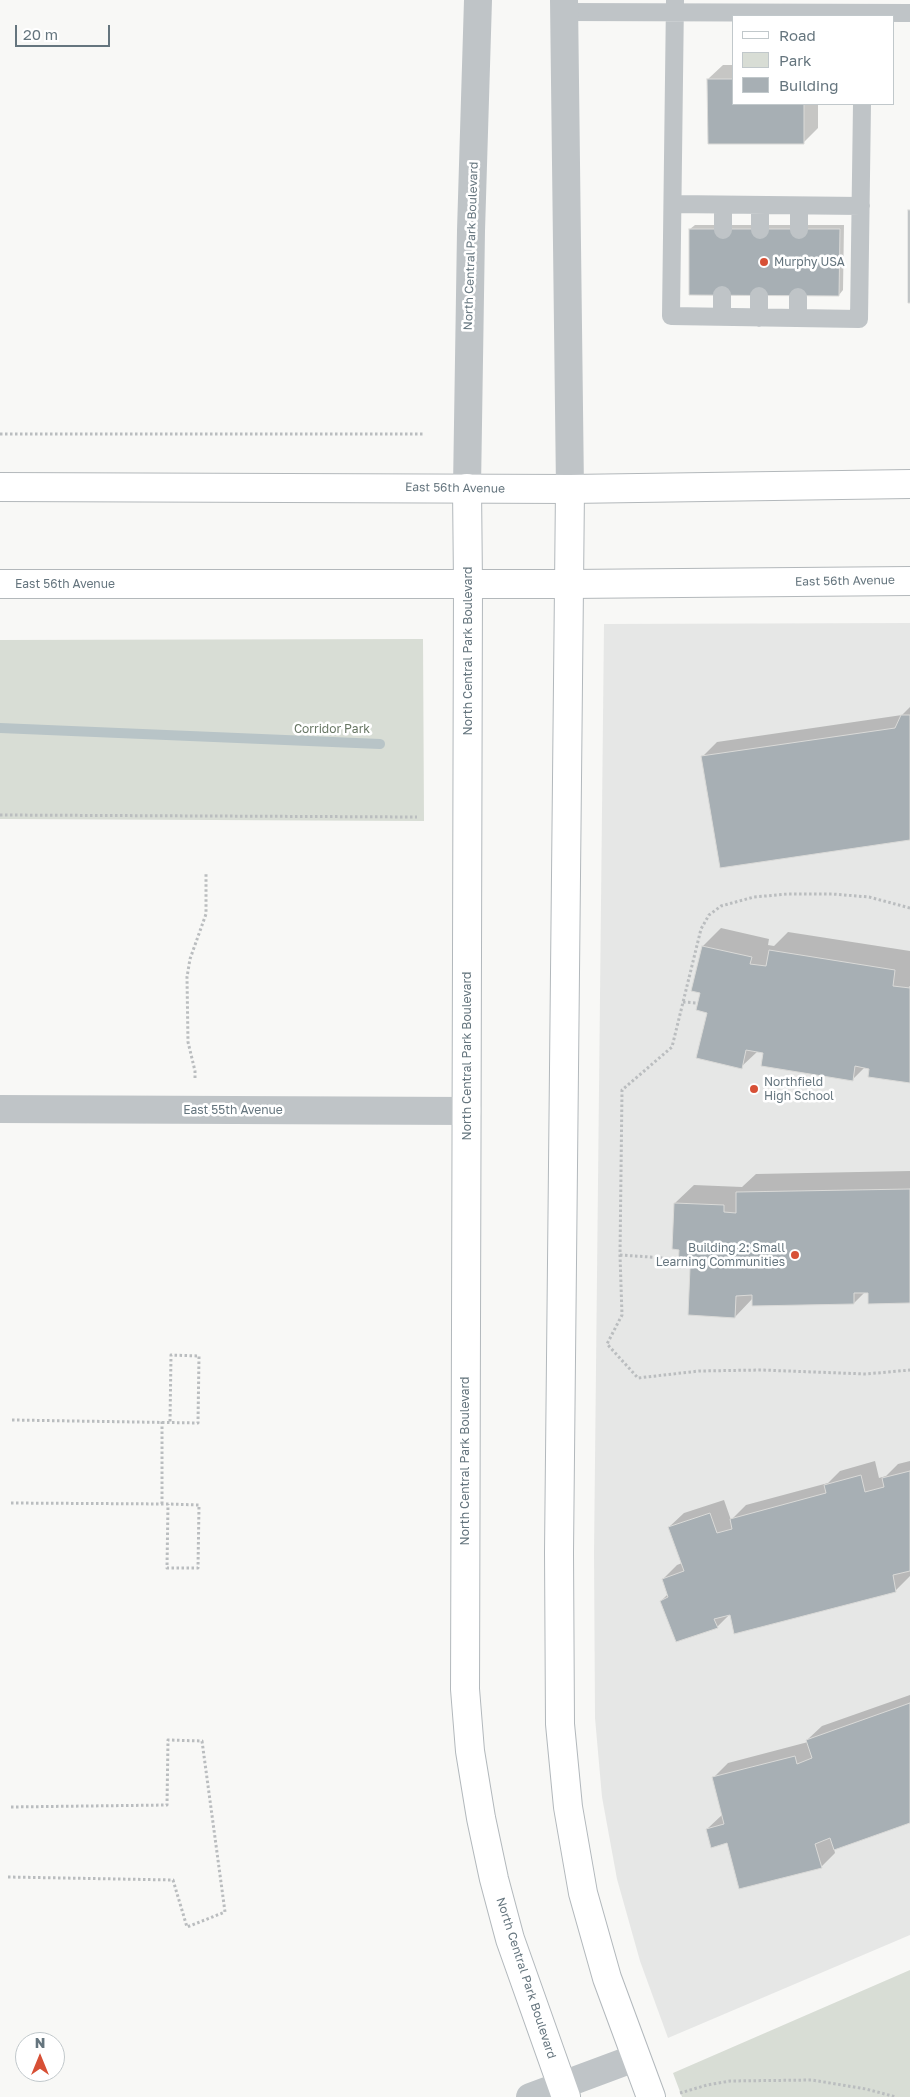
<!DOCTYPE html>
<html>
<head>
<meta charset="utf-8">
<style>
  body { margin:0 }
  #map { position:relative; width:910px; height:2097px; overflow:hidden; background:#f8f8f6; font-family:"Golos Text",sans-serif }
  canvas { display:block }
  .legend { position:absolute; left:732px; top:15px; width:162px; height:90px; box-sizing:border-box; background:#fff; border:1px solid #c1c8cb; margin:0; padding:6px 9px; list-style:none; font-size:15px; color:#65757e }
  .legend li { display:flex; align-items:center; gap:10px; height:25px }
  .legend b { width:25px; border:1px solid #c1c8cb }
  .north { position:absolute; left:15px; top:2032px; width:50px; height:50px; box-sizing:border-box; background:#fff; border:1px solid #c1c8cb; border-radius:50%; rotate:0deg; font-size:14px; font-weight:700; line-height:20px; text-align:center; color:#65757e }
  .north::after { content:''; display:block; margin:auto; width:18px; height:22px; background:#d75036; clip-path:polygon(50% 0,100% 100%,50% 72%,0 100%) }
  .scale { position:absolute; left:15px; top:25px; width:95px; height:22px; box-sizing:border-box; border:2px solid #65757e; border-top:0; padding-left:6px; font-size:15px; line-height:18px; white-space:nowrap; color:#65757e; -webkit-text-stroke:4px #fff; paint-order:stroke }
</style>
</head>
<body>
<div id="map">
<canvas width="910" height="2097"></canvas>
<ul class="legend">
<li><b style="height:6px;background:#fff"></b>Road</li>
<li><b style="height:14px;background:#d8ddd5"></b>Park</li>
<li><b style="height:14px;background:#a7afb4"></b>Building</li>
</ul>
<div class="north">N</div>
<div class="scale">20 m</div>
</div>
<script>
const context = document.querySelector('canvas').getContext('2d');
context.lineJoin = 'round';
function paint(path, color) { context.fillStyle = color; context.fill(path, 'evenodd'); }
const toPath = rows => new Path2D(rows.map(r => 'M' + r).join(''));
function trace(path, color, width, dash) { context.strokeStyle = color; context.lineWidth = width; context.lineCap = dash ? 'butt' : 'round'; context.setLineDash(dash || []); context.stroke(path); }
function drawText(font, color, halo, rows, align = 'center') {
  context.font = font + ' "Golos Text",sans-serif'; context.lineWidth = 5; context.setLineDash([]); context.textBaseline = 'middle'; context.strokeStyle = halo; context.fillStyle = color; for (const [text, x, y, turn = 0] of rows) {
    context.save(); context.translate(x, y); context.rotate((+turn || 0) * Math.PI / 180); context.textAlign = isNaN(turn) ? turn : align; if (halo) context.strokeText(text, 0, 0); context.fillText(text, 0, 0); context.restore();
  }
}
const built = toPath([
  [910,623,910,1935,668,2038,640,1961,617,1879,602,1797,595,1718,594,1553,604,624]
]);
const green = toPath([
  [423,639,424,821,0,819,0,640],
  [910,1970,910,2097,682,2097,673,2073]
]);
const shadow = toPath([
  [723,65,734,65,734,104,818,104,818,128,804,142,709,143,708,79],
  [695,225,844,225,843,290,839,295,690,229],
  [910,707,910,839,703,756,717,742,902,715],
  [721,928,769,939,768,945,774,946,788,932,910,951,910,1082,865,1067,853,1079,758,1051,741,1067,708,1012,701,992,693,990,703,946],
  [910,1171,910,1302,869,1292,865,1292,854,1303,753,1298,735,1317,691,1267,681,1249,675,1203,694,1185,742,1187,756,1174],
  [875,1461,879,1478,886,1476,898,1464,910,1461,910,1576,896,1590,731,1613,717,1627,661,1601,668,1594,663,1579,677,1565,682,1563,669,1527,684,1513,724,1500,731,1520,746,1505,828,1483,840,1471],
  [910,1695,910,1822,834,1849,835,1853,821,1867,728,1842,707,1829,722,1815,713,1778,728,1763,808,1742,807,1740,822,1726]
]);
const stream = toPath([
  [0,728,380,744]
]);
const building = toPath([
  [707,79,734,79,734,104,804,104,804,144,708,144,707,79],
  [908,210,910,210,910,303,908,303,908,210],
  [689,229,840,229,839,296,689,295,689,229],
  [901,715,910,715,910,840,720,868,701,756,895,728,901,715],
  [702,946,752,957,750,964,766,966,769,950,895,970,893,986,910,988,910,986,910,1083,868,1077,869,1069,855,1066,853,1081,761,1066,763,1053,746,1050,742,1069,696,1058,707,1013,696,1010,700,993,691,991,702,946],
  [910,1189,910,1303,868,1304,868,1293,854,1293,854,1304,752,1306,752,1295,736,1296,735,1318,688,1315,690,1268,678,1268,679,1250,672,1249,674,1203,724,1205,724,1212,736,1213,736,1192,910,1189],
  [910,1471,910,1571,893,1575,896,1592,734,1634,730,1615,714,1619,718,1628,676,1642,660,1601,668,1597,662,1579,684,1571,668,1527,710,1513,717,1533,732,1529,730,1519,826,1493,824,1485,861,1475,865,1492,884,1487,882,1478,910,1471],
  [910,1703,910,1823,834,1850,830,1838,815,1844,822,1868,739,1889,727,1843,711,1848,706,1829,724,1824,712,1777,795,1756,797,1764,812,1758,806,1740,910,1703]
]);
const path = toPath([
  [0,434,423,434],
  [0,815,417,817],
  [910,908,869,897,832,894,788,894,754,897,721,906,709,915,701,929,672,1047,622,1090,620,1255,622,1315,607,1344,638,1378,699,1371,762,1370,866,1374,910,1370],
  [683,1002,697,1003],
  [195,1078,195,1071,188,1042,187,977,190,959,206,914,206,872],
  [620,1255,679,1259],
  [12,1420,198,1423,199,1356,171,1355,170,1422],
  [11,1503,168,1504,199,1505,198,1568,167,1568,168,1504],
  [162,1504,162,1421],
  [8,1877,173,1880,187,1927,225,1912,202,1741,168,1740,167,1805,9,1807],
  [680,2093,707,2085,730,2081,812,2080,866,2089,896,2097]
]);
const service = toPath([
  [675,0,671,316,859,319,862,104],
  [565,12,910,13],
  [673,204,861,206],
  [760,206,760,230],
  [723,230,723,205],
  [799,230,799,206],
  [722,295,722,317],
  [798,297,798,318],
  [759,318,759,296]
]);
const minor = toPath([
  [0,1109,467,1111]
]);
const tertiary = toPath([
  [564,0,570,489],
  [467,488,471,231,478,0],
  [530,2097,635,2058]
]);
const secondary = toPath([
  [467,488,468,584,465,1689,470,1751,481,1818,494,1879,510,1939,566,2097],
  [570,489,559,1552,560,1724,568,1807,583,1893,607,1978,651,2097]
]);
const primary = toPath([
  [0,487,570,489,910,484],
  [0,584,569,584,910,581]
]);
const markers = [
  [764,262,5,"#d75036"],
  [754,1089,5,"#d75036"],
  [795,1255,5,"#d75036"]
];
const streetNames = [
  ["North Central Park Boulevard",471,246,-88],
  ["East 56th Avenue",455,488,1],
  ["East 56th Avenue",845,581,-1],
  ["East 56th Avenue",65,584],
  ["North Central Park Boulevard",468,651,-90],
  ["North Central Park Boulevard",467,1056,-90],
  ["East 55th Avenue",233,1110],
  ["North Central Park Boulevard",465,1461,-90],
  ["North Central Park Boulevard",526,1978,72]
];
const poiNames = [
  ["Murphy USA",774,262],
  ["Northfield",764,1082],
  ["High School",764,1096],
  ["Building 2: Small",785,1248,"right"],
  ["Learning Communities",785,1262,"right"]
];
const parkNames = [
  ["Corridor Park",332,729]
];
paint(built, '#e6e7e6');
paint(green, '#d8ddd5');
paint(shadow, '#0003');
trace(stream, '#b8c4c7', 10);
paint(building, '#a7afb4');
trace(building, '#dadad8', 1);
trace(secondary, '#b2b8bc', 30);
trace(primary, '#b3b8bb', 30);
trace(path, '#babdbf', 3, [2.5, 2.5]);
trace(service, '#bfc4c7', 18);
trace(minor, '#bfc4c7', 28);
trace(tertiary, '#bfc4c7', 28);
trace(secondary, '#fff', 28);
trace(primary, '#fff', 28);
for (const [x, y, r, color] of markers) { const dot = new Path2D(); dot.arc(x, y, r, 0, 2 * Math.PI); context.fillStyle = color; context.fill(dot); trace(dot, '#fff', 2); }
drawText('12px', '#65757e', '#fff', streetNames);
drawText('12px', '#65757e', '#fff', poiNames, 'left');
drawText('12px', '#687764', '#fff', parkNames);
</script>
</body>
</html>
